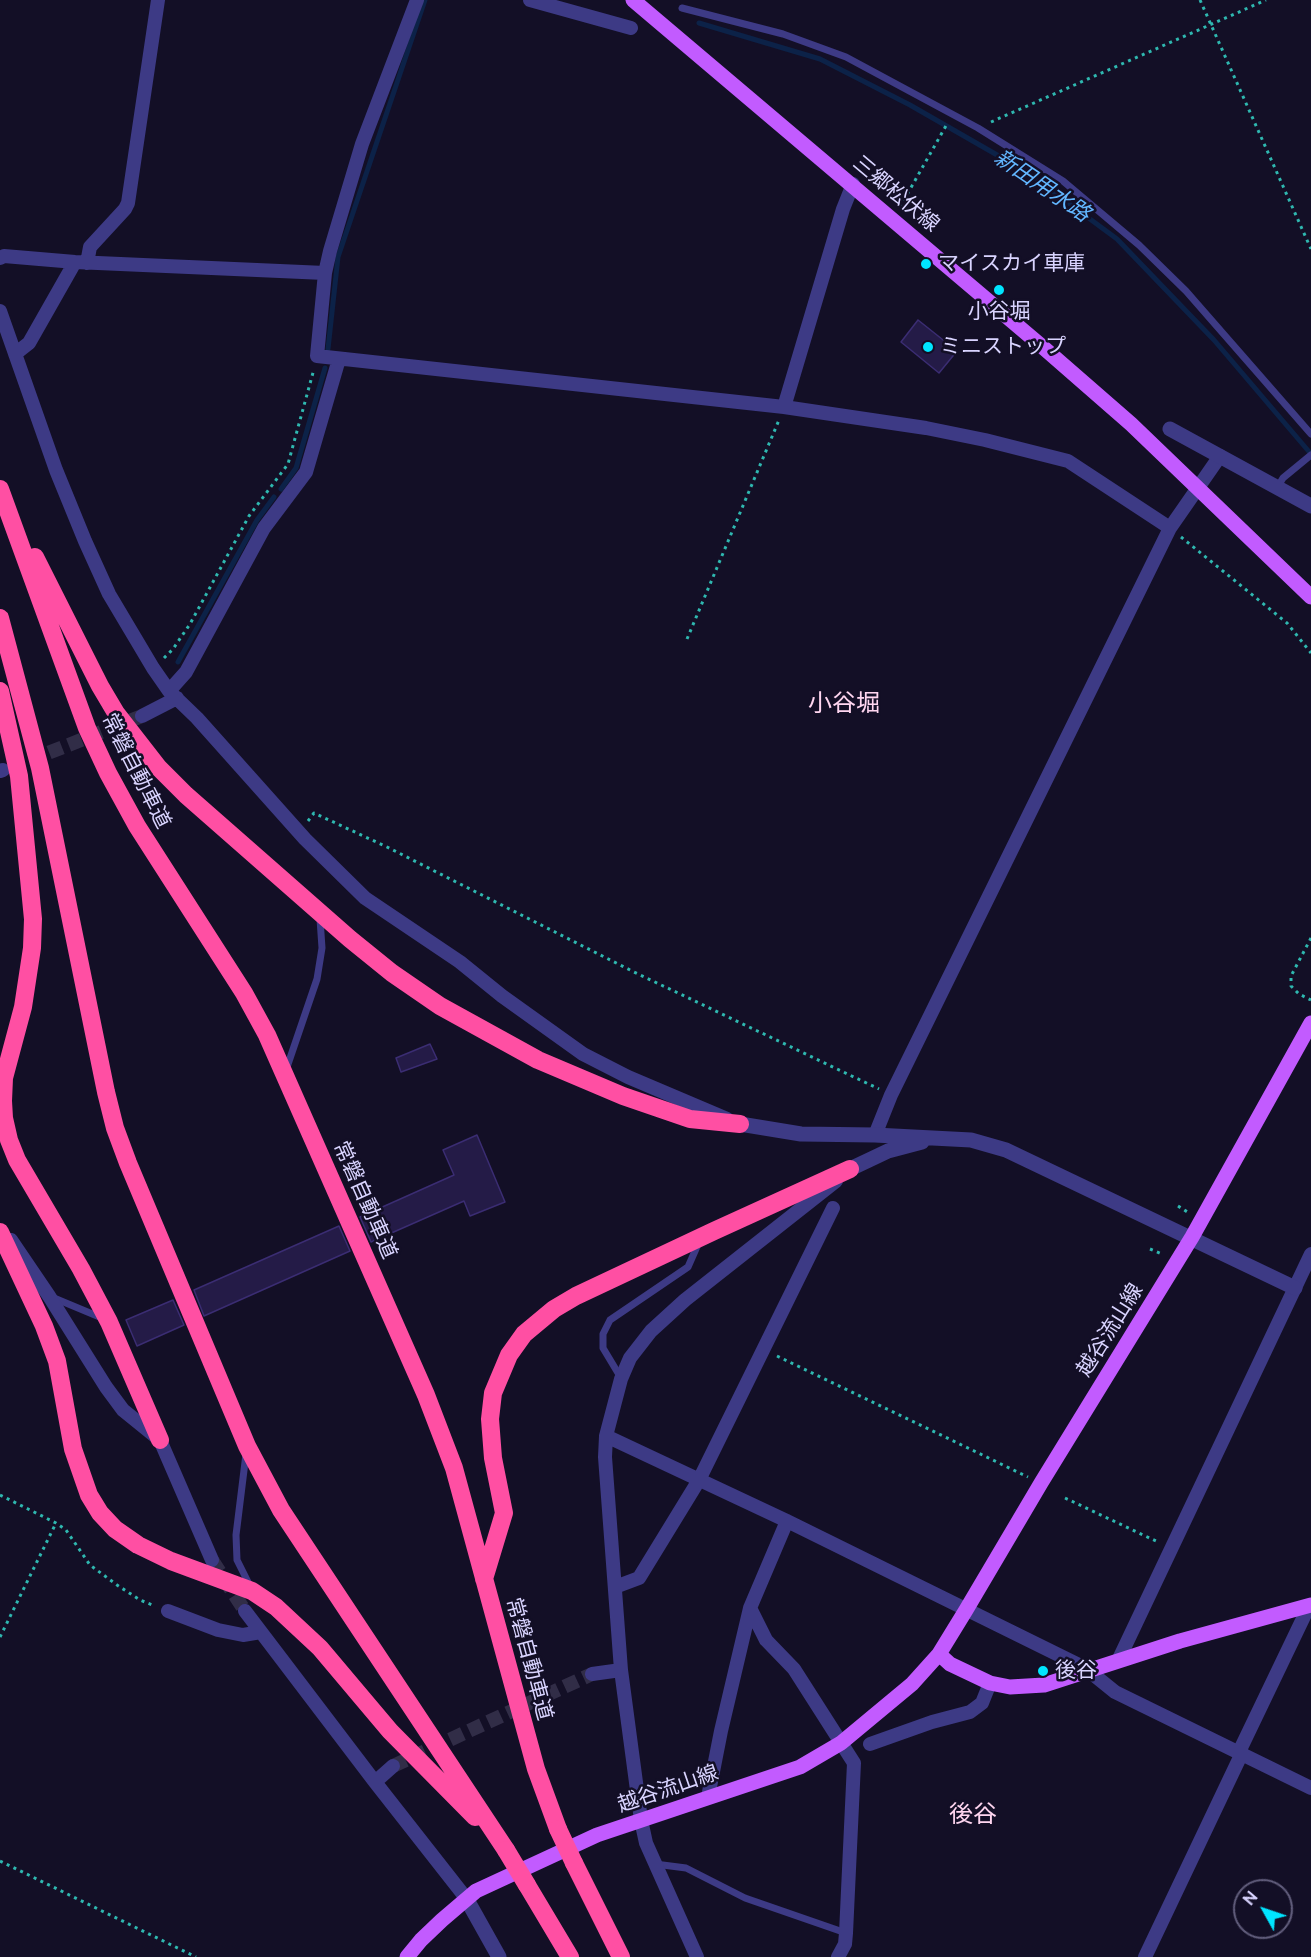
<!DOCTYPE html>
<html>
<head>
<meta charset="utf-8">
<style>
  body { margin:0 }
  #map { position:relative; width:1311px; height:1957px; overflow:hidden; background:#130f26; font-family:Raleway,sans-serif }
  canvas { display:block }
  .north { position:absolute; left:1233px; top:1879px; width:60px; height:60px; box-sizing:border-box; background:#130f26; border:2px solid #625e7d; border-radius:50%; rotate:310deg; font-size:16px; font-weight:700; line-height:24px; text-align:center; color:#d9d4ff }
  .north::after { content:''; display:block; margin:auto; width:21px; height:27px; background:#00e5ff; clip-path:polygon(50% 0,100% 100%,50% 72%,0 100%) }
</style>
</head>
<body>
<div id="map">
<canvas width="1311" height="1957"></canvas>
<div class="north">N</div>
</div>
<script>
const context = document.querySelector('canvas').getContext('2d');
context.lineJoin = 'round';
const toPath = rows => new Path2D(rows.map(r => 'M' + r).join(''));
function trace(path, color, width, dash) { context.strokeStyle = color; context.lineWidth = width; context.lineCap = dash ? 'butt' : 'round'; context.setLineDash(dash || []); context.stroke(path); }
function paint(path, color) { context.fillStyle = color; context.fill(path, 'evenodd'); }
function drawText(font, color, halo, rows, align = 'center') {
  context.font = font + ' Raleway,"Noto Sans JP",sans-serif'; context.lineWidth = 5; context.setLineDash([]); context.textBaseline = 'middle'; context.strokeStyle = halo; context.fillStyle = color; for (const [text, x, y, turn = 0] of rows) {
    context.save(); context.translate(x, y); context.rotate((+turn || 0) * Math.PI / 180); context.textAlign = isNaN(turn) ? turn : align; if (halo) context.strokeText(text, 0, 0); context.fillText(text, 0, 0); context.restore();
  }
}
const stream = toPath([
  [699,23,820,59,910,105,1025,171,1117,239,1214,340,1311,454],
  [328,349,338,257,425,0],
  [281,489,296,468,325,368],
  [178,662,257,520,274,497]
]);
const building = toPath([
  [918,320,957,351,939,373,901,342,918,320],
  [430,1044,437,1059,401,1072,396,1058,430,1044],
  [477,1135,505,1202,470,1216,464,1201,371,1242,360,1217,454,1175,443,1150,477,1135],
  [339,1226,350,1251,204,1316,194,1290,339,1226],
  [173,1300,184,1325,137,1346,126,1320,173,1300]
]);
const minorTunnel = toPath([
  [10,768,142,716],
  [212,1560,245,1611],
  [393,1766,592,1674]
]);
const path = toPath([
  [1200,0,1311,249],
  [991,122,1266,0],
  [900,207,947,124],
  [1181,537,1287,623,1311,653],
  [687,639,779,420],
  [164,658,173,649,190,624,249,516,288,464,314,369],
  [308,821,314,813,387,847,634,972,879,1089],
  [1311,938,1291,976,1291,986,1299,994,1311,1000],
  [1178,1206,1189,1213],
  [1150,1249,1162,1254],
  [777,1356,1028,1477],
  [0,1495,56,1523,66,1530,90,1565,117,1585,140,1600,155,1606],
  [1065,1498,1158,1542],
  [0,1637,56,1523],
  [0,1861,196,1957]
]);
const service = toPath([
  [682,8,783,34,846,57,978,128,1063,181,1139,245,1186,291,1311,434],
  [1277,488,1283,478,1311,455],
  [286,1070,317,979,322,948,320,919],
  [54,1298,102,1318],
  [621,1378,603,1348,603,1334,610,1320,688,1267,699,1242],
  [246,1454,236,1535,237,1560,250,1586],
  [655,1864,686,1868,745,1898,846,1933]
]);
const minor = toPath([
  [417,0,362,144,330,251,325,273,317,356,784,407,926,428,985,440,1068,461,1170,528],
  [530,0,631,28],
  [0,258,4,256,75,262,325,273],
  [87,263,90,247,125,209,128,203,158,0],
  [0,311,56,470,85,541,109,594,153,668,169,691,197,718,305,839,365,898,460,962,502,996,583,1054,628,1077,727,1119],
  [15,354,29,343,75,262],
  [784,407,843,209,853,184],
  [169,691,186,672,264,528,306,472,339,359],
  [142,716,177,698],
  [0,771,3,770],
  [875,1135,891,1095,1170,528,1220,456],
  [11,1240,49,1296,106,1387,123,1410,160,1440,212,1560],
  [606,1436,787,1521,1079,1665,1089,1671,1115,1692,1311,1788],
  [615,1587,639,1578,699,1480,833,1208],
  [750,1608,766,1640,794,1669,854,1763,846,1933,845,1944,838,1957],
  [168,1611,218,1630,243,1635,261,1632],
  [245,1611,375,1782,466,1898],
  [1118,1661,1311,1254],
  [592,1674,621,1670],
  [870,1744,932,1722,970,1712,982,1703,990,1683],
  [1239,1752,1309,1606],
  [375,1782,393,1766],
  [708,1797,721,1731,750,1608,787,1521],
  [697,1957,646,1843,641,1820,621,1670,605,1457,606,1436,621,1379,630,1358,651,1331,685,1300,836,1181],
  [1145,1957,1242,1753]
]);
const tertiary = toPath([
  [1170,429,1311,506],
  [740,1124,801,1134,875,1135,971,1140,1006,1150,1295,1288],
  [850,1169,888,1151,922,1142],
  [466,1898,499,1957]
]);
const primary = toPath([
  [633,0,1045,349,1131,424,1311,597],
  [939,1654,950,1664,990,1683,1010,1687,1044,1685,1180,1641,1311,1605],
  [407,1957,421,1940,442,1920,476,1891,597,1835,800,1767,841,1743,912,1684,939,1654,966,1610,1041,1483,1192,1237,1311,1023]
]);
const motorway = toPath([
  [0,489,87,728,108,773,137,826,244,993,267,1035,426,1395,454,1468,536,1769,558,1829],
  [35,557,100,686,116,713,158,767,186,795,350,939,392,973,440,1006,538,1060,623,1096,690,1119,740,1124],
  [0,618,40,768,106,1092,115,1128,128,1163,247,1446,281,1510,506,1850],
  [0,691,19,776,33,919,32,948,23,1007,4,1078,3,1101,4,1118,9,1140,17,1160,81,1269,109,1322,160,1440],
  [0,1232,44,1326,57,1361,73,1449,89,1495,100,1513,115,1529,138,1545,171,1561,252,1591,276,1607,320,1648,390,1731,475,1817],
  [484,1579,504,1513,493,1458,490,1419,493,1393,509,1355,524,1334,554,1309,576,1296,714,1231,850,1169],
  [574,1863,621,1957],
  [527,1885,570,1957]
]);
const motorwayBridge = toPath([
  [558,1829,574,1863],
  [506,1850,527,1885]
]);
const markers = [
  [926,264,6,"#00e5ff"],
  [999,290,6,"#00e5ff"],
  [928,347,6,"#00e5ff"],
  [1043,1671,6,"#00e5ff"]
];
const streetNames = [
  ["三郷松伏線",896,194,40],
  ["常磐自動車道",136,771,63],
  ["常磐自動車道",365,1200,66],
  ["越谷流山線",1110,1330,-58],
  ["常磐自動車道",529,1659,75],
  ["越谷流山線",668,1789,-19]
];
const poiNames = [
  ["マイスカイ車庫",938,264],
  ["小谷堀",999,312,"center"],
  ["ミニストップ",940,347],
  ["後谷",1055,1671]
];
const waterNames = [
  ["新田用水路",1042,186,34]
];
const quarterNames = [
  ["小谷堀",844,704],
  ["後谷",973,1815]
];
trace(stream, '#0c2248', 5);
paint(building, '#241b47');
trace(building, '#3b2d73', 1.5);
trace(minorTunnel, '#312d47', 14, [14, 7]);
trace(path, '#2fb8b0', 3, [3, 4.5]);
trace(service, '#3d3a85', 7);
trace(minor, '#3d3a85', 14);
trace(tertiary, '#3d3a85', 15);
trace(primary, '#c25bff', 15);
trace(motorway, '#ff4fa3', 18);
trace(motorwayBridge, '#ff4fa3', 18);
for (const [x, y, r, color] of markers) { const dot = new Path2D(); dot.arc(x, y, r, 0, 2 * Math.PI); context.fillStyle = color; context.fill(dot); trace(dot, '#130f26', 2); }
drawText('21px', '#d9d4ff', '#130f26', streetNames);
drawText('21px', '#d9d4ff', '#130f26', poiNames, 'left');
drawText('italic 22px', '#62b6ff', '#130f26', waterNames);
drawText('24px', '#ffd6f0', '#130f26', quarterNames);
</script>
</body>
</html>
